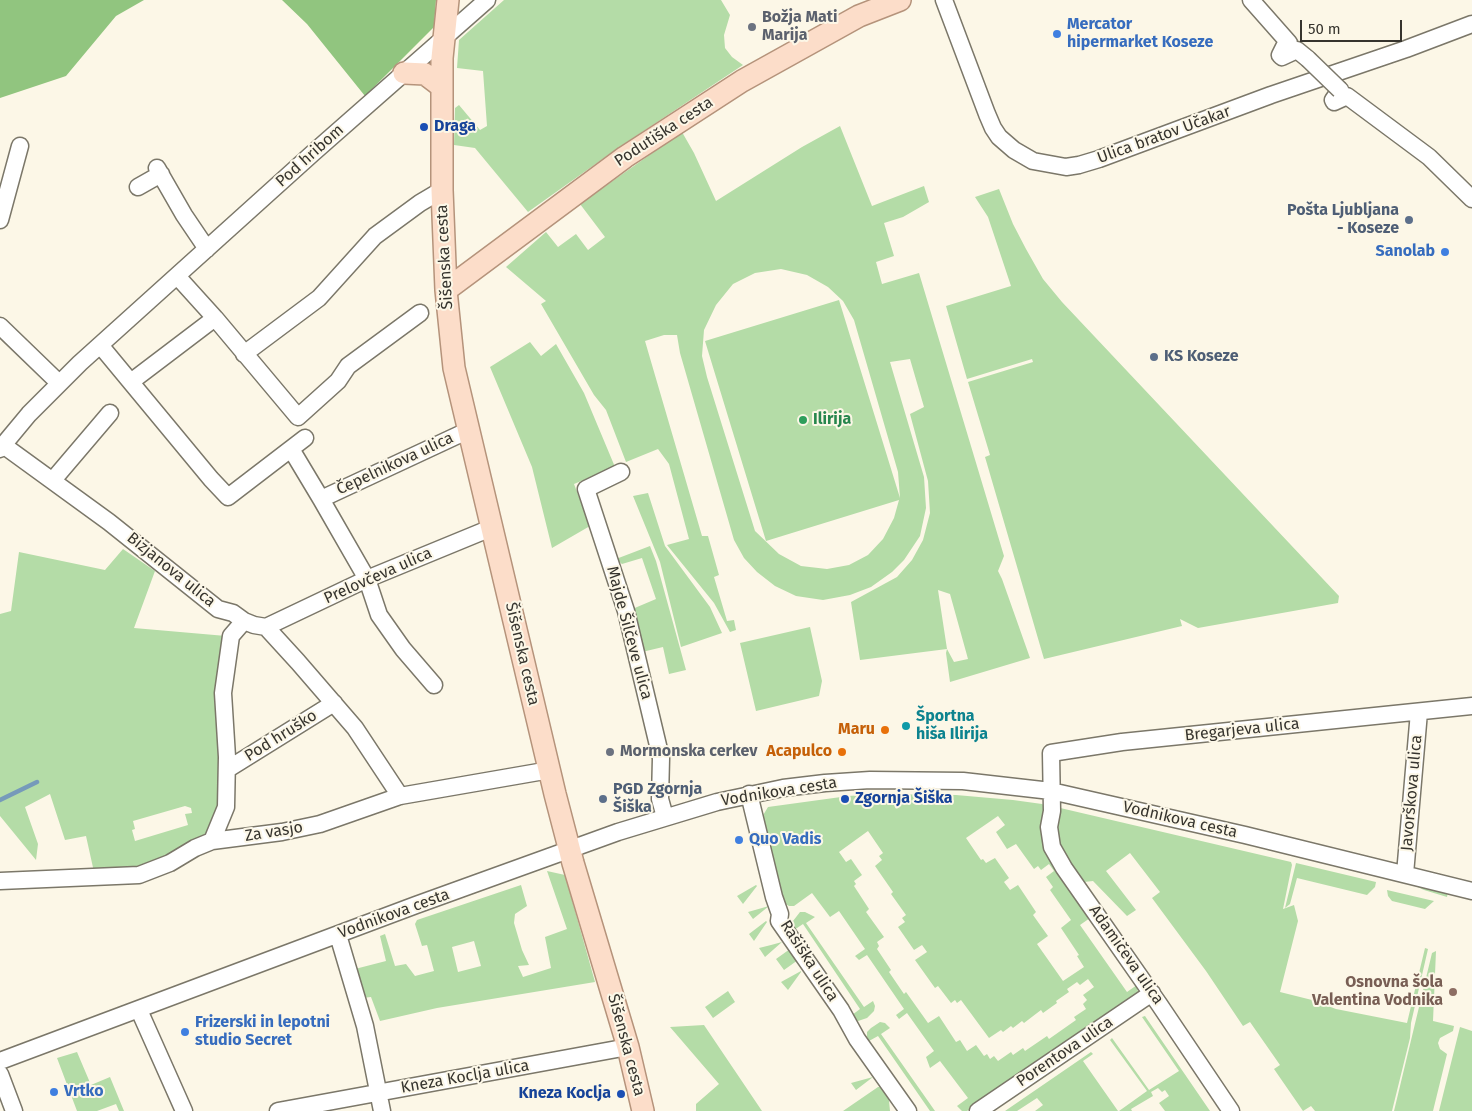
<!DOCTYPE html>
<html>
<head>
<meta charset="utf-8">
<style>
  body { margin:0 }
  #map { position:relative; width:1472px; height:1111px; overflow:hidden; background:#fcf7e7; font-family:"Fira Sans",sans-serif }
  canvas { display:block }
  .scale { position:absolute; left:1300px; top:20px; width:102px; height:22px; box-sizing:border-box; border:2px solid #36342e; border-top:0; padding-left:6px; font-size:15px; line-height:18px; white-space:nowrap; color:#36342e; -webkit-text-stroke:4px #fcf7e7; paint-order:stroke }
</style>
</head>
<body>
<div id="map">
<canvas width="1472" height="1111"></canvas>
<div class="scale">50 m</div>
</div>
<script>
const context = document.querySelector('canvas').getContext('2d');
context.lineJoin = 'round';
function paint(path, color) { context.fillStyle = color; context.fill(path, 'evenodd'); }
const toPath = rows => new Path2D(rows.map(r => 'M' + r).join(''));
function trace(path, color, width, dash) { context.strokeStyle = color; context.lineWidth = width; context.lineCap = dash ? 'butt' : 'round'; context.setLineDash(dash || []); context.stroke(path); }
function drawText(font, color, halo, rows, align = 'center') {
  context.font = font + ' "Fira Sans",sans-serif'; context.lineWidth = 4; context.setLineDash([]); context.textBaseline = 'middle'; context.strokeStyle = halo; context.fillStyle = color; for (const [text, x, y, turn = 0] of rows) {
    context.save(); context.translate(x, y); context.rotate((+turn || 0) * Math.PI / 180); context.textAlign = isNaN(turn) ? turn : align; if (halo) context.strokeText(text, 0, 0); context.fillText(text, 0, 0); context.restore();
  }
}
const green = toPath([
  [504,0,721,0,730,15,724,35,725,48,732,57,743,65,618,148,528,212,475,148,454,145,455,108,459,105,480,130,487,126,483,71,457,68,459,40],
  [840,126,872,206,924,186,929,202,903,217,884,223,894,256,876,262,882,284,919,273,1004,556,998,571,1002,579,1030,658,950,682,946,653,947,649,860,660,851,602,897,577,912,560,923,540,930,513,928,481,910,414,924,407,910,359,890,362,924,477,926,508,920,536,904,560,892,572,871,587,850,595,823,600,796,596,775,586,757,572,744,558,734,540,680,353,677,335,664,335,645,341,702,536,708,536,719,575,714,577,727,621,734,620,736,630,730,632,714,603,667,545,689,539,669,464,658,449,626,462,606,410,594,395,541,304,546,301,506,267,546,232,558,247,576,234,588,250,605,237,580,204,682,132,694,153,716,201,802,147],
  [781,269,807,275,828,287,843,301,854,320,898,472,900,498,839,300,705,341,766,541,899,500,894,518,883,539,868,555,849,565,827,569,801,566,779,554,755,531,707,377,702,356,704,330,716,305,733,284,755,273],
  [938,590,950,594,968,659,954,662,947,649],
  [999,189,1013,224,1026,249,1043,279,1062,302,1339,596,1338,603,1198,628,1180,619,1182,626,1044,659,985,457,990,455,968,382,1033,362,1032,359,967,379,946,306,1011,286,988,217,975,197],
  [530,342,541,356,556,344,584,393,615,467,574,484,590,526,552,548,532,467,490,367],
  [648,493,665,546,710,607,722,633,681,647,660,562,633,496],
  [650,546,656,561,686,670,669,674,663,647,642,652,630,610,656,599,642,558,622,564,616,559],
  [123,549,155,571,134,628,226,636,223,802,207,835,142,869,94,872,86,836,65,840,50,794,25,807,38,844,36,860,0,816,0,614,11,611,19,552,105,570],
  [185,806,191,808,192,813,185,814,188,825,135,841,132,830,135,829,133,821],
  [810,627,822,681,819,696,756,711,740,643],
  [881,794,956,795,1013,800,1042,804,1045,806,1042,828,1045,851,1090,918,1080,925,1127,992,1137,985,1138,992,1137,996,967,1111,962,1111,957,1106,968,1098,940,1061,930,1068,926,1057,934,1051,907,1013,899,1019,896,1015,904,1009,867,955,859,960,855,956,865,949,839,911,830,917,812,893,794,906,789,906,781,901,762,817,768,807,841,797,841,801,848,801,848,796],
  [998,816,1005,825,996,832,1007,849,1016,844,1034,869,1038,866,1041,870,1049,864,1054,871,1046,877,1053,887,1050,890,1071,920,1061,928,1079,955,1077,956,1084,967,1063,981,1037,944,1048,936,1033,915,1036,912,1018,885,1010,890,1004,882,1009,878,995,858,986,863,983,859,981,860,966,838],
  [868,831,883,853,879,856,882,860,875,866,893,892,891,894,906,915,902,918,905,922,898,927,914,950,922,945,927,952,915,960,935,988,938,986,951,1003,955,1000,957,1003,961,1000,989,1038,1001,1030,1003,1032,1011,1026,1013,1028,1022,1021,1024,1023,1041,1010,1043,1013,1057,1003,1056,1001,1069,992,1067,989,1077,982,1080,985,1088,979,1094,987,1083,995,1087,1000,1083,1004,1086,1009,1074,1017,1076,1020,1049,1039,1047,1036,1025,1051,1023,1048,1013,1055,1011,1052,998,1061,994,1056,990,1059,987,1054,984,1056,976,1045,967,1051,960,1040,956,1042,939,1016,928,1023,906,992,904,994,889,972,891,970,877,949,879,946,877,942,884,937,866,912,869,909,854,886,856,884,854,881,862,875,851,859,846,862,839,852],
  [1056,807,1291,862,1292,865,1283,909,1294,905,1298,921,1280,992,1312,1000,1336,1009,1407,1023,1425,948,1428,949,1411,1023,1410,1038,1392,1111,1315,1111,1311,1106,1303,1111,1274,1069,1280,1065,1250,1022,1243,1026,1206,971,1152,898,1160,892,1130,853,1106,871,1136,910,1127,916,1093,881,1084,882,1057,848],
  [1296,863,1376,882,1375,887,1367,895,1297,878,1290,904,1285,908],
  [547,871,565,875,595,982,437,1008,380,1021,371,997,362,998,355,969,386,961,380,936,385,934,395,966,406,964,415,976,434,971,427,945,422,946,415,924,417,920,521,885,527,906,515,914,514,923,522,950,529,965,518,966,523,977,551,968,545,937,567,929],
  [474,941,481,966,458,972,452,947],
  [1405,881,1448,892,1447,897,1424,890],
  [756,885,757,886,743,904,737,896],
  [1387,890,1434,901,1425,909,1392,901,1388,896],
  [769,906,753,919,748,912],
  [800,912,805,912,815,917,806,923,864,1007,873,1001,875,1006,874,1011,867,1018,858,1021,854,1019,852,1015,860,1009,803,924,794,930,792,927,793,921],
  [766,921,767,922,754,941,749,934],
  [782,942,765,957,759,948,771,945],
  [790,949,798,960,784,970,776,959],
  [1436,951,1433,1021,1454,1026,1453,1031,1440,1038,1438,1043,1440,1049,1447,1054,1433,1111,1394,1111,1432,953],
  [801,971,801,972,788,990,781,982],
  [728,991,735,1002,713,1018,705,1007],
  [1145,1016,1147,1019,1210,1111,1165,1111,1159,1103,1169,1096,1165,1090,1162,1092,1158,1088,1151,1092,1153,1096,1131,1109,1132,1111,1119,1111,1147,1091,1110,1040,1112,1038,1149,1090,1179,1071,1142,1017],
  [880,1022,885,1023,890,1028,881,1034,935,1111,930,1111,878,1036,869,1041,867,1037,867,1032,871,1028],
  [704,1025,762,1111,696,1111,696,1104,719,1084,670,1027],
  [1460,1027,1472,1031,1472,1111,1439,1111],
  [77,1052,91,1085,110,1077,124,1111,119,1111,116,1104,97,1111,77,1111,57,1058],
  [1091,1052,1093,1054,1083,1061,1118,1111,1035,1111,1043,1105,1037,1098,1017,1111,1005,1111],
  [873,1077,856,1090,851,1083],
  [878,1087,883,1087,888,1091,890,1111,843,1111]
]);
const forest = toPath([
  [0,0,144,0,116,16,66,76,0,98],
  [282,0,436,0,434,27,365,96,307,24]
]);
const stream = toPath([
  [0,800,37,782]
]);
const minor = toPath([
  [944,0,987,114,993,128,999,137,1014,150,1033,161,1066,167,1079,165,1099,159,1271,95,1406,49,1472,24],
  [1251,0,1289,43],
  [1287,41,1280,55,1282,57,1297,50,1308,59],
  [1340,90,1333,100,1334,102,1347,96,1429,157,1472,199],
  [157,168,184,215,207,249],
  [138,187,161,174],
  [0,220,20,146],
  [177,276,215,318,298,417,338,381,348,366,420,313],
  [0,326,59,383],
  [100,345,211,479,228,497,305,438],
  [244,354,319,298,375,236,420,203,442,190],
  [132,381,215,318],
  [3,445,109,522,218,609,233,613,244,621,254,625,266,627,298,662,355,728,400,796],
  [0,449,29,414,80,363,313,153,487,0],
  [291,449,321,499,367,579,379,615,403,649,434,685],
  [621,472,586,489,626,611,661,758,660,799,665,817],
  [53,480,110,413],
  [321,499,469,430],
  [266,627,367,579,491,528],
  [228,769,334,703],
  [749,794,774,897,780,914,779,921,841,1010,857,1039,908,1111],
  [212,841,226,807,227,757,223,693,231,636,244,621],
  [1405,874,1419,712],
  [0,881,139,875,170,863,195,848,212,841,282,832,320,824,400,796,550,770],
  [338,935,365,1026,382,1111],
  [139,1010,184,1111],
  [0,1061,416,905,618,832,717,802,783,788,825,783,870,780,963,781,1051,791,1245,835,1472,891],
  [0,1074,14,1111],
  [278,1111,628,1047],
  [978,1111,1152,993],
  [1231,1111,1159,1004,1064,868,1052,847,1049,827,1052,811,1051,753,1122,742,1472,706]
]);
const major = toPath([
  [448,0,442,58,442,190,446,290,454,368,555,794,573,863,628,1047,643,1111],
  [404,73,425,74,442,87],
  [446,290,625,157,742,81,859,16,900,0]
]);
const minorBridge = toPath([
  [1308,59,1340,90]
]);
const markers = [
  [752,27,5,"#6b7280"],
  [1057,34,5,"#3f7fe0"],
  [424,127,5,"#1a4fb4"],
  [1409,220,5,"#5c6f8a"],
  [1445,252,5,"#3f7fe0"],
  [1154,357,5,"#5c6f8a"],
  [803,420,5,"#2e9e5b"],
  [906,726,5,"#0f9aa8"],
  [885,730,5,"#e8710a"],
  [610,752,5,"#6b7280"],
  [842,752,5,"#e8710a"],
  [603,799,5,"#5c6f8a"],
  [845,799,5,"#1a4fb4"],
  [739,840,5,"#3f7fe0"],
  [1453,992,5,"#8d6e63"],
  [185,1032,5,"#3f7fe0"],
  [54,1092,5,"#3f7fe0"],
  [621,1094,5,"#1a4fb4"]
];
const worshipNames = [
  ["Božja Mati",762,18],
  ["Marija",762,36],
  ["Mormonska cerkev",620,752]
];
const shopNames = [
  ["Mercator",1067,25],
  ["hipermarket Koseze",1067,43],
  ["Sanolab",1435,252,"right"],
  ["Quo Vadis",749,840],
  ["Frizerski in lepotni",195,1023],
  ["studio Secret",195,1041],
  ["Vrtko",64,1092]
];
const transitNames = [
  ["Draga",434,127],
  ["Zgornja Šiška",855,799],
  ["Kneza Koclja",611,1094,"right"]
];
const streetNames = [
  ["Podutiška cesta",664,132,-33],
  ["Ulica bratov Učakar",1164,135,-20],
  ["Pod hribom",310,156,-42],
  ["Šišenska cesta",445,257,-93],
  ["Čepelnikova ulica",395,464,-25],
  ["Bizjanova ulica",171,570,39],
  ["Prelovčeva ulica",378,576,-24],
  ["Majde Šilčeve ulica",629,633,75],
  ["Šišenska cesta",522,654,77],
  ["Bregarjeva ulica",1242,730,-6],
  ["Pod hruško",281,736,-32],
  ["Vodnikova cesta",779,792,-9],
  ["Javorškova ulica",1412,793,-85],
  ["Vodnikova cesta",1180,820,13],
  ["Za vasjo",274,832,-9],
  ["Vodnikova cesta",394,914,-20],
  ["Adamičeva ulica",1126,955,55],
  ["Rašiška ulica",809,961,57],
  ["Šišenska cesta",626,1045,75],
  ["Porentova ulica",1065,1052,-34],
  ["Kneza Koclja ulica",465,1077,-10]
];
const serviceNames = [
  ["Pošta Ljubljana",1399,211,"right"],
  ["- Koseze",1399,229,"right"],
  ["KS Koseze",1164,357],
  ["PGD Zgornja",613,790],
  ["Šiška",613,808]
];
const leisureNames = [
  ["Ilirija",813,420]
];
const cultureNames = [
  ["Športna",916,717],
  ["hiša Ilirija",916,735]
];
const foodNames = [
  ["Maru",875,730],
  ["Acapulco",832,752]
];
const educationNames = [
  ["Osnovna šola",1443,983],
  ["Valentina Vodnika",1443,1001]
];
paint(green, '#b4dca7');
paint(forest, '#91c57f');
trace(stream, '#769aba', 4.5);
trace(minor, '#7b7769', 19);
trace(major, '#b5937b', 24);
trace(minor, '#fff', 16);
trace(major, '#fcddc9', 21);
trace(minorBridge, '#7b7769', 19, []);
trace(minorBridge, '#fff', 16);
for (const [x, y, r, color] of markers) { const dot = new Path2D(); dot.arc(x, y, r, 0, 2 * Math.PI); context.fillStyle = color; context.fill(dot); trace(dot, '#fcf7e7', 2); }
drawText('bold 16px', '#5b616d', '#fcf7e7', worshipNames, 'left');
drawText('bold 16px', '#366cbe', '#fcf7e7', shopNames, 'left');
drawText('bold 16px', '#164399', '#fcf7e7', transitNames, 'left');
drawText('16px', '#36342e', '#fcf7e7', streetNames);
drawText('bold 16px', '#4e5e75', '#fcf7e7', serviceNames, 'left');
drawText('bold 16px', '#27864d', '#fcf7e7', leisureNames, 'left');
drawText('bold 16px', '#0d838f', '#fcf7e7', cultureNames, 'left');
drawText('bold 16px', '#c56008', '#fcf7e7', foodNames, 'right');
drawText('bold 16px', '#785e54', '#fcf7e7', educationNames, 'right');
</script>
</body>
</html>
